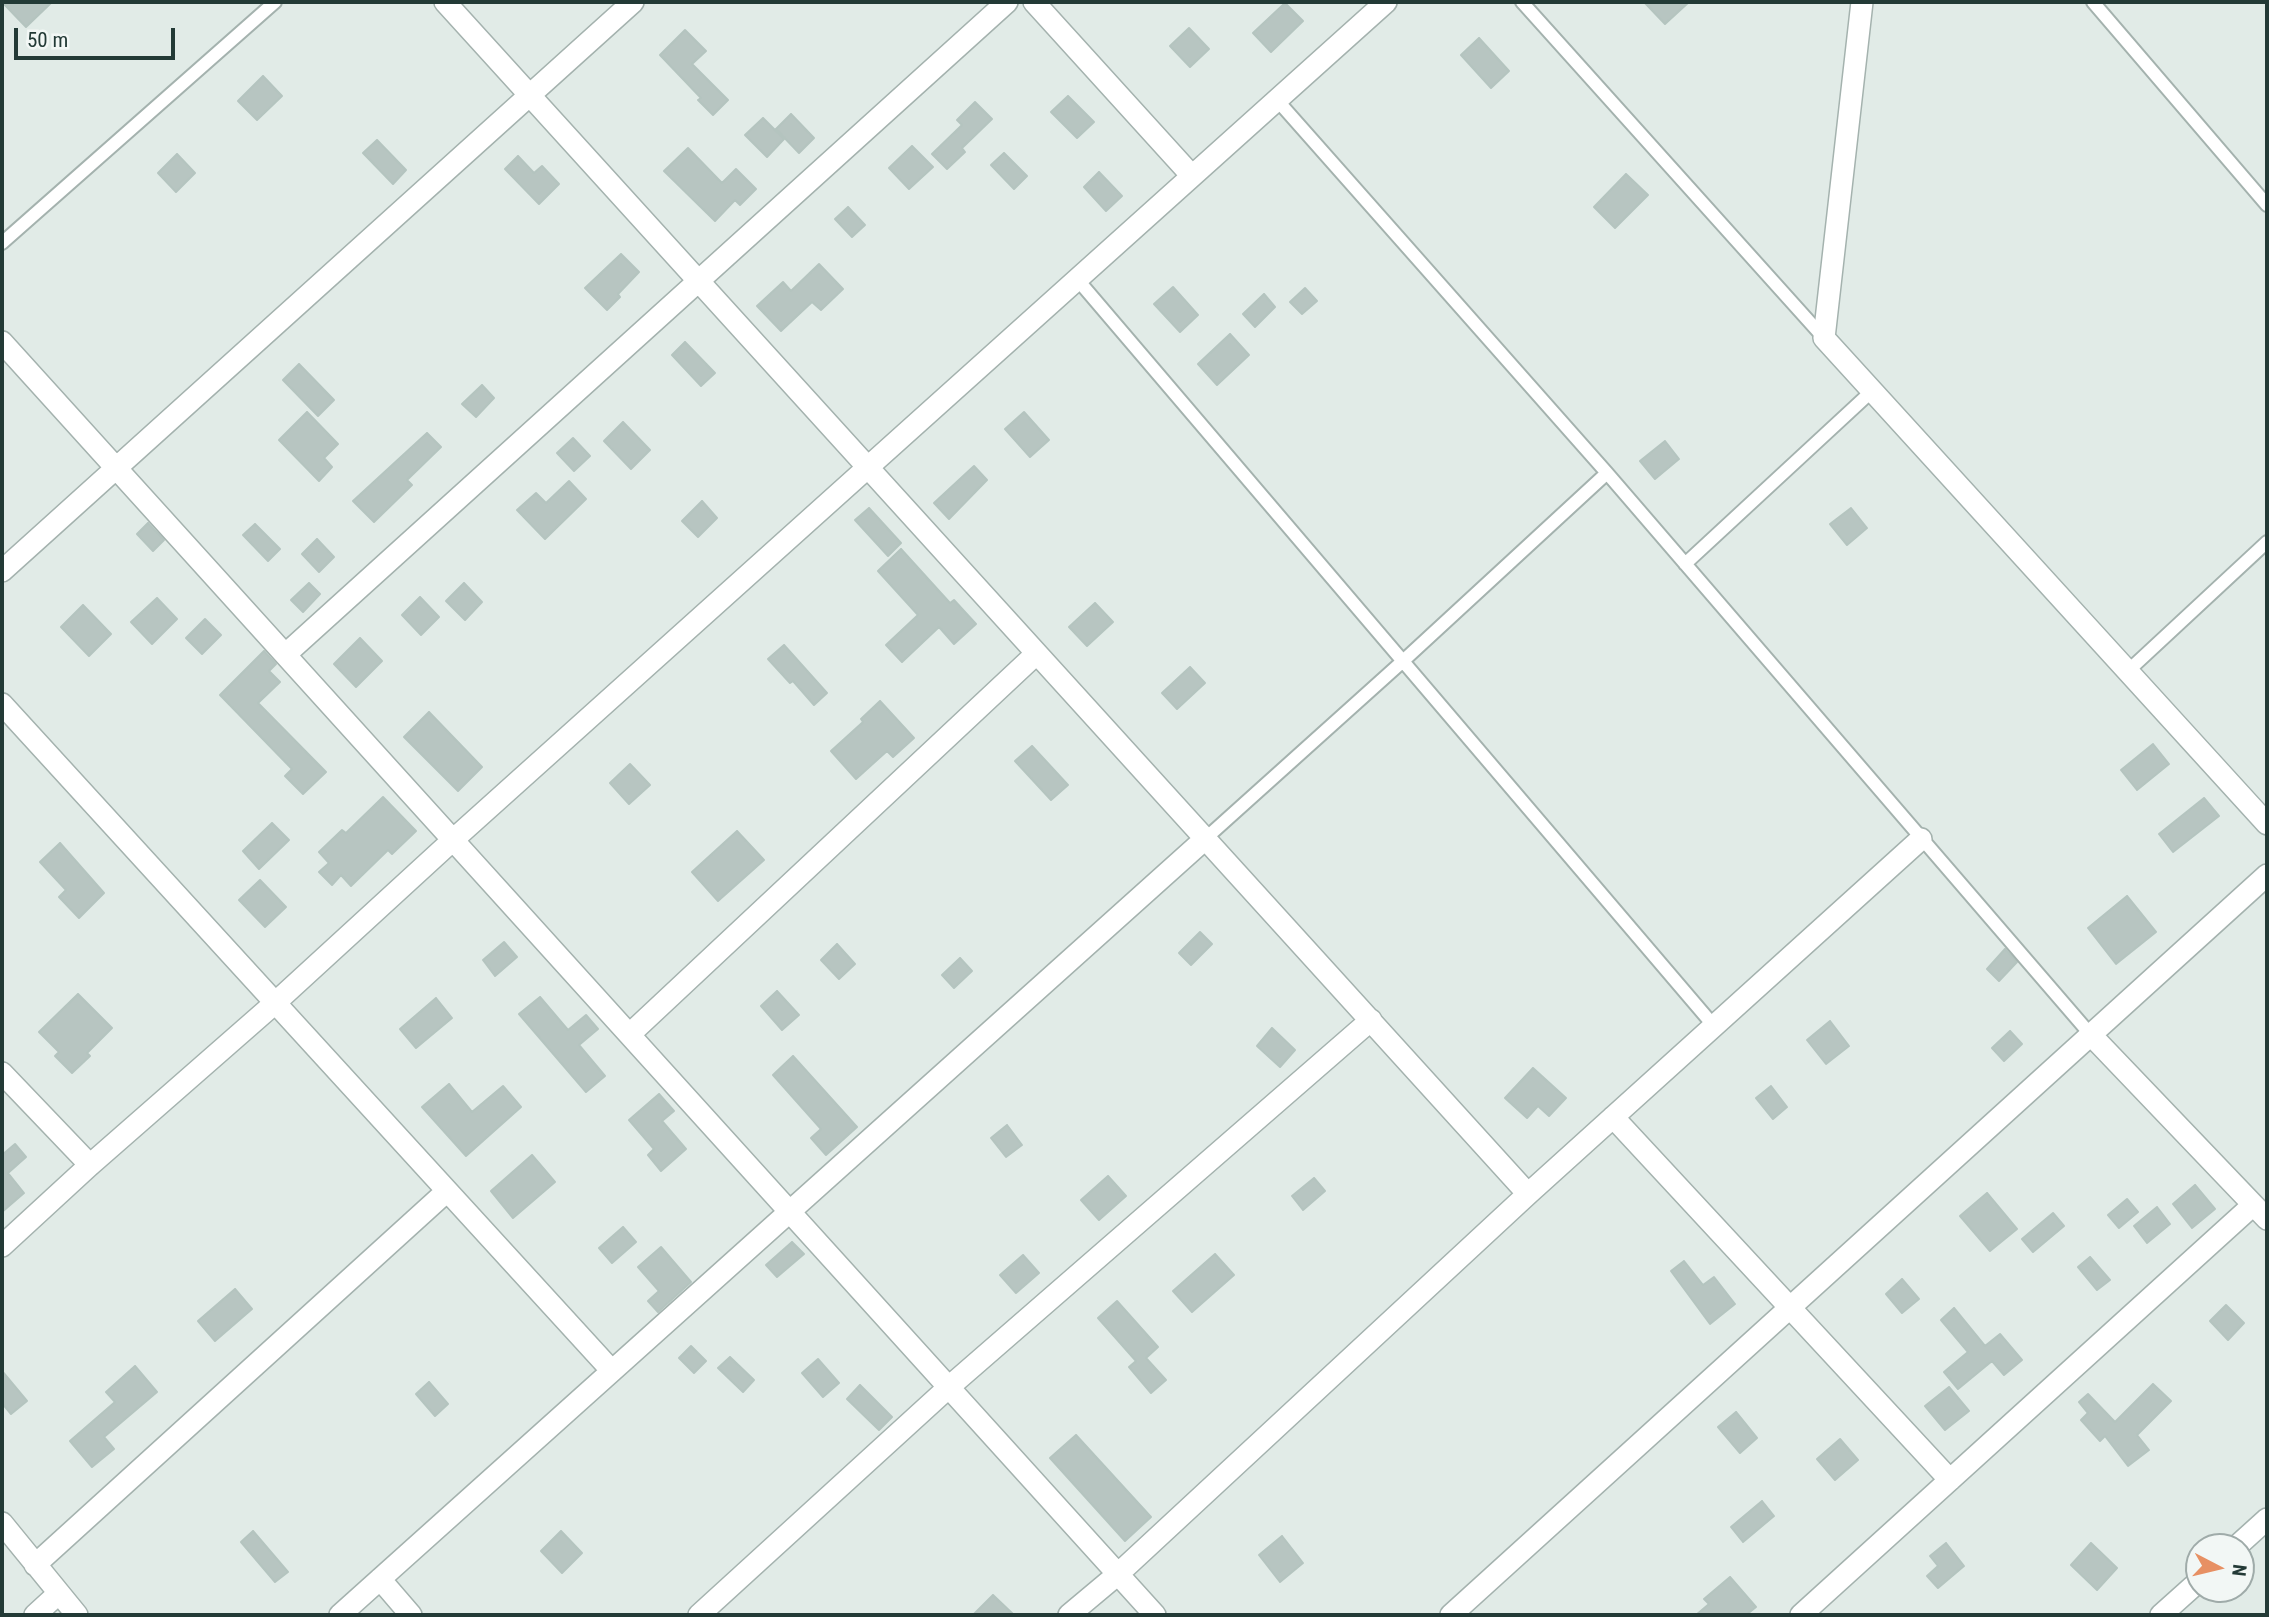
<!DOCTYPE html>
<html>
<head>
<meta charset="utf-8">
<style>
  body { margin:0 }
  #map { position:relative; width:2269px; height:1617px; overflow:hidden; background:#e1ebe7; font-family:"Roboto Condensed",sans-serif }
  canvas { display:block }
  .frame { position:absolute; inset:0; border:4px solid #233a36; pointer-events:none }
  .north { position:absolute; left:2185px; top:1533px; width:70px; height:70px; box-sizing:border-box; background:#f2f7f5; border:2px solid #9faba9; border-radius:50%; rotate:97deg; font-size:19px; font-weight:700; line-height:28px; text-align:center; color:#233a36 }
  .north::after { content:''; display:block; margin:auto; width:24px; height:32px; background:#e79063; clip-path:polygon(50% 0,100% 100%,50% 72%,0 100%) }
  .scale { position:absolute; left:14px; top:28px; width:161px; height:32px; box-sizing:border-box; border:4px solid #233a36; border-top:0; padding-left:9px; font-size:21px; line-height:24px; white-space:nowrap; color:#233a36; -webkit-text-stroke:5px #f2f7f5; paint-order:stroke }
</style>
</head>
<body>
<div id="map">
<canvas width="2269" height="1617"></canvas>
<div class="frame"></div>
<div class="north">N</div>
<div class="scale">50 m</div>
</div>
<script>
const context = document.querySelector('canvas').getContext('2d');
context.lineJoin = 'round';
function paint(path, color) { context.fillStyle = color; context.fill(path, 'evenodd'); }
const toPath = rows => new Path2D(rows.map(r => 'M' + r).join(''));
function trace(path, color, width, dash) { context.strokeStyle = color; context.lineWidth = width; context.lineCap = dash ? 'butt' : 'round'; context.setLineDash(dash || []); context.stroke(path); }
const building = toPath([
  [2,2,52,2,26,27,2,2],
  [1644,2,1689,2,1665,24,1644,2],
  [1285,3,1303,21,1271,52,1253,33,1285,3],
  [1189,28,1209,49,1190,67,1170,46,1189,28],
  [685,30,706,51,692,64,728,100,713,115,698,100,701,98,660,55,685,30],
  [1479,38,1509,71,1491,88,1461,55,1479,38],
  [263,76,282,96,257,120,238,101,263,76],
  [1068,96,1094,122,1077,138,1051,112,1068,96],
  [975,102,992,119,962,148,965,152,947,169,932,154,962,125,957,120,975,102],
  [791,114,814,138,799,153,776,129,791,114],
  [763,118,784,139,767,157,745,135,763,118],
  [377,140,406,170,393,184,363,153,377,140],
  [912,146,933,167,909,189,889,168,912,146],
  [688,148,722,183,736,169,756,189,740,205,735,200,715,221,664,171,688,148],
  [1004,153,1027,176,1014,189,991,165,1004,153],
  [177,154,195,173,176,192,158,173,177,154],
  [518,156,534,173,542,166,559,184,539,204,505,169,518,156],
  [1099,172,1122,196,1106,211,1084,187,1099,172],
  [1626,174,1648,195,1615,228,1594,207,1626,174],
  [848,207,865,225,852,237,835,219,848,207],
  [621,254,639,272,618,294,620,297,607,310,585,288,621,254],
  [819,264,843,289,821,310,812,302,781,331,757,306,783,282,791,291,819,264],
  [1173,287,1198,315,1180,332,1154,304,1173,287],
  [1305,288,1317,301,1302,314,1290,302,1305,288],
  [1264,294,1275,307,1255,327,1243,314,1264,294],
  [1230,334,1249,355,1217,385,1198,364,1230,334],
  [685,342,715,373,701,386,672,355,685,342],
  [299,364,334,400,318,416,283,380,299,364],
  [482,385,494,398,476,417,462,404,482,385],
  [307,412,338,444,324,458,332,467,319,481,279,440,307,412],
  [1024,412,1049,440,1030,457,1005,429,1024,412],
  [623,422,650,450,631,469,604,441,623,422],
  [427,433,441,447,407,480,412,485,374,522,353,501,427,433],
  [573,438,590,456,574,471,557,453,573,438],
  [1665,441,1679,459,1655,479,1640,461,1665,441],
  [974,466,987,480,949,519,934,503,974,466],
  [569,481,586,499,545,539,517,510,536,493,546,503,569,481],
  [702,501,717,518,698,537,682,521,702,501],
  [869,508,901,543,888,556,855,520,869,508],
  [1851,508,1867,528,1847,545,1830,524,1851,508],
  [148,523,164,540,153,551,137,534,148,523],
  [255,524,280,549,268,561,243,535,255,524],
  [317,539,334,557,319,572,302,554,317,539],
  [901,549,950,603,954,600,976,624,954,644,939,627,902,662,886,645,918,615,878,571,901,549],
  [309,583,320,594,303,612,291,600,309,583],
  [464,583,482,602,465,620,446,601,464,583],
  [420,597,439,617,421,635,402,615,420,597],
  [157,598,177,619,152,644,131,622,157,598],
  [1095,603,1113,622,1087,646,1069,627,1095,603],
  [83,605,111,634,89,656,61,627,83,605],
  [205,619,221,635,202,654,186,638,205,619],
  [360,638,382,661,356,687,334,664,360,638],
  [784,645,827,693,814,705,793,681,790,683,768,659,784,645],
  [264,651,276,664,269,671,280,682,258,703,326,772,303,794,285,776,292,769,220,695,264,651],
  [1190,667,1205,683,1177,709,1162,693,1190,667],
  [880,701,914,738,893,757,887,751,856,779,831,751,863,722,861,719,880,701],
  [429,712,482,767,458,791,404,737,429,712],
  [2153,744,2169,764,2137,790,2121,770,2153,744],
  [1032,746,1068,785,1051,800,1015,761,1032,746],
  [630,764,650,785,629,804,610,783,630,764],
  [383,797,416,831,392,854,388,850,351,886,341,875,332,885,319,872,329,863,319,852,342,830,346,833,383,797],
  [2204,798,2219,816,2173,852,2159,834,2204,798],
  [272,823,289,840,259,869,243,851,272,823],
  [737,831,764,860,718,901,692,872,737,831],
  [60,843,104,893,79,918,59,897,66,890,40,862,60,843],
  [260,880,286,907,265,927,239,900,260,880],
  [2127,896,2156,932,2116,964,2088,928,2127,896],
  [1200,932,1212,944,1191,965,1179,953,1200,932],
  [504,942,517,957,495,976,483,960,504,942],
  [837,944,855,964,839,979,821,960,837,944],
  [2005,949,2017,962,1999,981,1987,969,2005,949],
  [960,958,972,971,954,988,942,975,960,958],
  [777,991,799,1015,782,1030,761,1006,777,991],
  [78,994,112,1028,87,1053,90,1056,72,1073,55,1056,59,1052,39,1032,78,994],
  [540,997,568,1030,586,1015,598,1029,579,1045,605,1076,586,1092,519,1014,540,997],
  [436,998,452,1018,416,1048,400,1029,436,998],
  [1830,1021,1849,1046,1826,1064,1807,1040,1830,1021],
  [1272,1028,1295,1050,1280,1067,1257,1046,1272,1028],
  [2010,1031,2022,1044,2004,1061,1992,1048,2010,1031],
  [793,1056,857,1127,826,1155,811,1138,821,1129,773,1075,793,1056],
  [1533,1068,1566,1098,1549,1116,1538,1106,1527,1118,1505,1098,1533,1068],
  [449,1084,472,1112,503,1086,521,1107,466,1156,422,1107,449,1084],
  [1771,1086,1787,1107,1773,1119,1756,1098,1771,1086],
  [659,1094,674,1111,662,1121,686,1149,661,1171,648,1155,654,1149,629,1120,659,1094],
  [1007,1125,1022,1145,1006,1157,991,1138,1007,1125],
  [15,1144,26,1157,8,1173,24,1193,2,1212,2,1155,15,1144],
  [532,1155,555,1182,513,1218,491,1191,532,1155],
  [1108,1176,1126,1196,1099,1220,1081,1200,1108,1176],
  [1314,1178,1325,1191,1303,1210,1292,1196,1314,1178],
  [2195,1185,2215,1209,2192,1228,2173,1204,2195,1185],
  [1987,1193,2017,1229,1990,1251,1960,1216,1987,1193],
  [2127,1199,2138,1212,2119,1228,2108,1215,2127,1199],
  [2157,1207,2170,1224,2147,1243,2134,1226,2157,1207],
  [2053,1213,2064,1226,2033,1252,2022,1239,2053,1213],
  [623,1227,636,1242,612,1263,599,1248,623,1227],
  [792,1242,804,1254,777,1277,766,1265,792,1242],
  [661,1247,691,1282,658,1312,648,1301,659,1291,638,1267,661,1247],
  [1215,1254,1234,1275,1192,1312,1173,1291,1215,1254],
  [1023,1255,1039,1273,1016,1293,1000,1275,1023,1255],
  [2090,1257,2110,1280,2097,1290,2078,1267,2090,1257],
  [1684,1261,1703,1285,1714,1277,1735,1304,1710,1324,1671,1271,1684,1261],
  [1902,1279,1919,1299,1902,1313,1886,1294,1902,1279],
  [235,1289,252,1309,215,1341,198,1321,235,1289],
  [1117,1301,1158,1347,1146,1358,1166,1380,1151,1393,1129,1367,1136,1361,1098,1318,1117,1301],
  [2226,1305,2244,1323,2228,1340,2210,1321,2226,1305],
  [1954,1308,1985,1346,2000,1334,2022,1360,2004,1375,1992,1361,1958,1389,1944,1372,1968,1352,1941,1320,1954,1308],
  [691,1346,706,1361,694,1373,679,1358,691,1346],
  [730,1357,754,1380,743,1392,718,1368,730,1357],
  [818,1359,839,1383,823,1397,802,1373,818,1359],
  [135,1366,157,1392,104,1437,114,1449,92,1467,70,1441,115,1402,106,1392,135,1366],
  [2,1371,27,1401,11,1414,2,1403,2,1371],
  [429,1382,448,1404,435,1416,416,1394,429,1382],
  [2153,1384,2171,1401,2137,1435,2149,1450,2128,1466,2105,1436,2100,1441,2081,1420,2088,1413,2079,1402,2088,1394,2115,1422,2153,1384],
  [860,1385,892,1417,879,1430,847,1399,860,1385],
  [1949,1387,1969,1411,1945,1430,1925,1406,1949,1387],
  [1736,1412,1757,1438,1740,1453,1718,1427,1736,1412],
  [1076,1435,1151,1517,1125,1541,1050,1458,1076,1435],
  [1840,1439,1858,1460,1835,1480,1817,1459,1840,1439],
  [1762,1501,1774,1516,1743,1542,1731,1527,1762,1501],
  [253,1531,288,1572,275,1582,241,1542,253,1531],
  [561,1531,582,1553,562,1573,541,1551,561,1531],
  [1282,1536,1303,1563,1280,1582,1259,1555,1282,1536],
  [1946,1543,1964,1566,1938,1588,1927,1576,1938,1566,1930,1556,1946,1543],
  [2091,1543,2117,1568,2097,1590,2071,1565,2091,1543],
  [1730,1577,1756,1607,1746,1615,1696,1615,1709,1604,1704,1599,1730,1577],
  [993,1595,1014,1615,973,1615,993,1595]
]);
const service = toPath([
  [1522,2,1824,338],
  [2093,2,2267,205],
  [1277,100,1607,473,2091,1035],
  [2,243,275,2],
  [1077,279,1714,1026],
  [1685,564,1872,391],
  [2128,671,2267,542],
  [1205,839,1403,661,1607,473]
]);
const minor = toPath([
  [445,2,1528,1194],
  [1034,2,1192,176],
  [1862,2,1824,338,2267,824],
  [2,342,1155,1615],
  [2,571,633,2],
  [286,654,1007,2],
  [2,704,612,1371],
  [630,1034,1036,654],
  [2091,1035,2267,1219],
  [2,1073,90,1165],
  [1613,1117,1950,1480],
  [2,1246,90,1165,275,1003,454,839,1386,2],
  [2,1523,77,1615],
  [2236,1547,2267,1519],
  [35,1565,447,1191],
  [380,1579,411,1615],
  [35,1615,59,1593],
  [340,1615,1205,839],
  [699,1615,949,1387,1371,1020],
  [1069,1615,1118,1574,1528,1194,1921,839],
  [1451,1615,2267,875],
  [1801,1615,2253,1205],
  [2161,1615,2199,1581]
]);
paint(building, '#b7c5c1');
trace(building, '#b4c4bf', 2);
trace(service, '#a4b2ae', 16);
trace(minor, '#a4b2ae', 24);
trace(service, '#fff', 12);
trace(minor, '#fff', 21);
</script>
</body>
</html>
